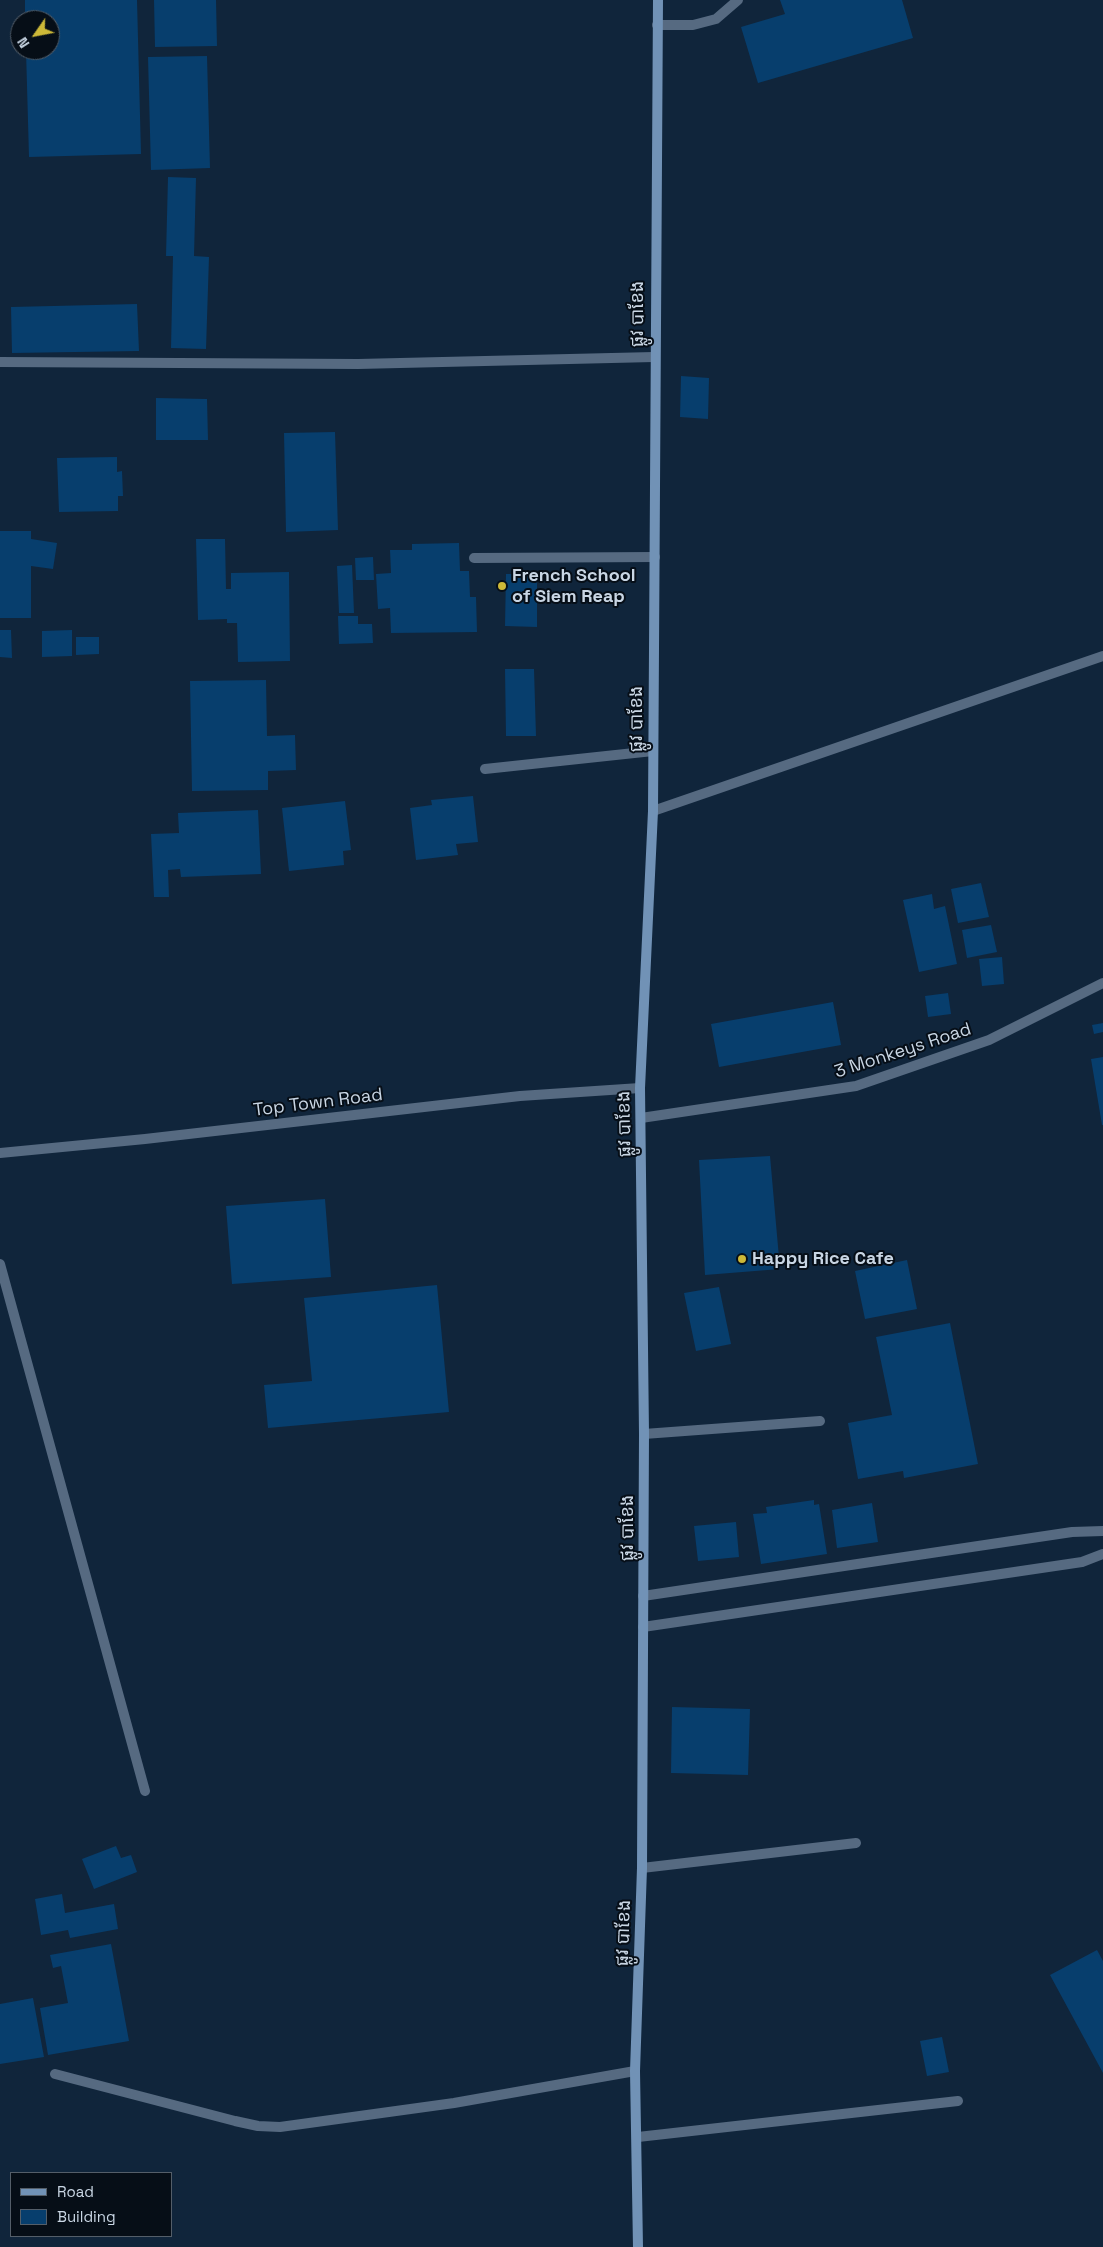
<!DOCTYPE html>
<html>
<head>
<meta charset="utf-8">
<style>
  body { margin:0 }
  #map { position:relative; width:1103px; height:2247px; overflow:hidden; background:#10253b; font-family:"Space Grotesk",sans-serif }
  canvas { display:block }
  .legend { position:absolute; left:10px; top:2172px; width:162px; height:65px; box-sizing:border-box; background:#060e17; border:1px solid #545e69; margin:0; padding:6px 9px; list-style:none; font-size:15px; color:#c9d6e4 }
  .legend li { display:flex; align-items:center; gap:10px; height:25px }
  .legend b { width:25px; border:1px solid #545e69 }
  .north { position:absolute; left:10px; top:10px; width:50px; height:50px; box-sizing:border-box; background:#060e17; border:1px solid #545e69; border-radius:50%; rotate:237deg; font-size:14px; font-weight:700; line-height:20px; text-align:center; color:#c9d6e4 }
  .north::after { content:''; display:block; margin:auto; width:18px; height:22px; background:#cdb938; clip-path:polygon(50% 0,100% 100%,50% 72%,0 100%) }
</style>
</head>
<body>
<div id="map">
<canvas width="1103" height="2247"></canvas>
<ul class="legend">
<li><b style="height:6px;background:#7192b6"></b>Road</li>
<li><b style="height:14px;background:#073e6d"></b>Building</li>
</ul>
<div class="north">N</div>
</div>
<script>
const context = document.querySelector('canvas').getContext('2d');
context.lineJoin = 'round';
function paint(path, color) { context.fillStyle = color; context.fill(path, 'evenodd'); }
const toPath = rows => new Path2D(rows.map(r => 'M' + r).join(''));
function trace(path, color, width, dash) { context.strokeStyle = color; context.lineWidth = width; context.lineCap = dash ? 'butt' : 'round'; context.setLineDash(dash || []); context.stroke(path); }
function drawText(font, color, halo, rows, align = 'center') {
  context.font = font + ' "Space Grotesk","Noto Sans Khmer",sans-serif'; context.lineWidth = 4; context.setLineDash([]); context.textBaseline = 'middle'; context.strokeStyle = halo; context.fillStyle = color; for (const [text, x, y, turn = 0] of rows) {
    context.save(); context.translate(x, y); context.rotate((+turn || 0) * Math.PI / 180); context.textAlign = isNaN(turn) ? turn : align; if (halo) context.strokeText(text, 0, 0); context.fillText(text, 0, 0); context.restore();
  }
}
const building = toPath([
  [25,0,137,0,141,154,29,157,26,50,50,50,50,20,25,20],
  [154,0,216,0,217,46,155,47],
  [780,0,902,0,913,38,758,83,741,27,785,14],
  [207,56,210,168,151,170,148,57],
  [168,177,196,178,194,256,209,257,206,349,171,348,173,256,166,256],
  [137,304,139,351,12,353,11,307],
  [681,376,709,378,708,419,680,417],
  [156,398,207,399,208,440,156,440],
  [335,432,338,530,286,532,284,433],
  [117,457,117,472,122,471,123,496,118,496,118,511,59,512,57,458],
  [0,531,31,531,31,539,57,543,53,569,31,566,31,618,0,618],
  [196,539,225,539,226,589,231,589,231,573,289,572,290,661,238,662,237,623,227,623,227,619,198,620],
  [459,543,460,571,469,571,470,597,476,597,477,632,391,633,390,608,378,609,376,574,391,573,390,550,412,550,412,544],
  [373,557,374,580,356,580,355,558],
  [352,565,354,613,339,613,337,566],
  [506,574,537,574,537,627,505,626],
  [338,616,358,616,358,624,372,624,373,643,339,644],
  [0,630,11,630,12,658,0,657],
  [72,630,72,656,42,657,42,631],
  [76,637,99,637,99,654,76,655],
  [505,669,534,669,536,736,506,736],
  [266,680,267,736,295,735,296,770,268,771,268,790,192,791,190,681],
  [473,796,478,842,456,844,458,855,416,860,410,808,432,805,431,800],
  [345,801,351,850,343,851,344,865,289,871,282,808],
  [258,810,261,874,181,877,180,869,168,870,169,897,154,897,151,834,179,833,178,813],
  [981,883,989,917,958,923,951,889],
  [932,894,934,909,945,906,957,964,919,972,903,900],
  [991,925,997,952,967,958,962,930],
  [1002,957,1004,984,982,986,979,959],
  [948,993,951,1014,928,1017,925,996],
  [833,1002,841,1045,719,1067,711,1024],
  [1103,1023,1103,1032,1094,1034,1092,1025],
  [1103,1057,1103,1125,1102,1125,1091,1059],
  [770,1156,780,1269,705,1275,699,1160],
  [325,1199,331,1277,232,1284,226,1206],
  [907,1260,917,1309,865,1319,855,1271],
  [437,1285,449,1412,268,1428,264,1385,312,1381,304,1298],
  [719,1287,731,1344,696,1351,684,1293],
  [950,1323,978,1464,904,1478,903,1471,858,1479,848,1423,892,1415,876,1337],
  [814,1500,814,1505,819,1504,827,1554,761,1564,753,1514,767,1513,766,1507],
  [872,1503,878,1542,837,1548,832,1510],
  [736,1522,739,1557,698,1561,694,1526],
  [672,1707,750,1709,748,1775,671,1773],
  [116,1846,121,1858,131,1855,137,1872,94,1889,82,1859],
  [62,1894,65,1913,114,1904,118,1929,70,1938,68,1930,41,1935,35,1899],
  [111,1944,129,2041,48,2055,40,2008,68,2003,61,1966,53,1968,50,1955],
  [1097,1950,1103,1961,1103,2073,1050,1975],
  [33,1998,44,2057,0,2064,0,2004],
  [942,2037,949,2072,927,2076,920,2041]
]);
const lane = toPath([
  [657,25,693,25,716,19,738,0],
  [474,558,655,557],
  [485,769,653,751],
  [653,811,1103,656],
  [0,1264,145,1791],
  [644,1434,820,1421],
  [643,1596,1072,1532,1103,1531],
  [643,1627,1082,1562,1103,1554],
  [642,1868,856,1843],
  [55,2074,235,2121,258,2126,280,2127,454,2103,635,2071],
  [638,2137,958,2101]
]);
const street = toPath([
  [0,362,358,364,654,357],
  [641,1118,856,1086,989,1040,1103,983],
  [0,1153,145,1139,520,1096,640,1088]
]);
const secondary = toPath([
  [638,2247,635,2071,642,1868,644,1434,640,1088,653,811,658,0]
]);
const markers = [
  [502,586,5,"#cdb938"],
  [742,1259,5,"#cdb938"]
];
const streetNames = [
  ["ផ្លូវ បាខែង",638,314,-90],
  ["ផ្លូវ បាខែង",637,719,-90],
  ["3 Monkeys Road",903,1051,-18],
  ["Top Town Road",318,1103,-7],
  ["ផ្លូវ បាខែង",625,1124,-91],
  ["ផ្លូវ បាខែង",628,1528,-90],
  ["ផ្លូវ បាខែង",624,1933,-88]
];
const poiNames = [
  ["French School",512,576],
  ["of Siem Reap",512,597],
  ["Happy Rice Cafe",752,1259]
];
paint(building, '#073e6d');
trace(lane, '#566a81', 10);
trace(street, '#566a81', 10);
trace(secondary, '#7192b6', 10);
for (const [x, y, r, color] of markers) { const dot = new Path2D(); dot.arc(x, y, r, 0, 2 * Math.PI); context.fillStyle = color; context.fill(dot); trace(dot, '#060e17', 2); }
drawText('18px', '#c9d6e4', '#060e17', streetNames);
drawText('bold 18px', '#c9d6e4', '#060e17', poiNames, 'left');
</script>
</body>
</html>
